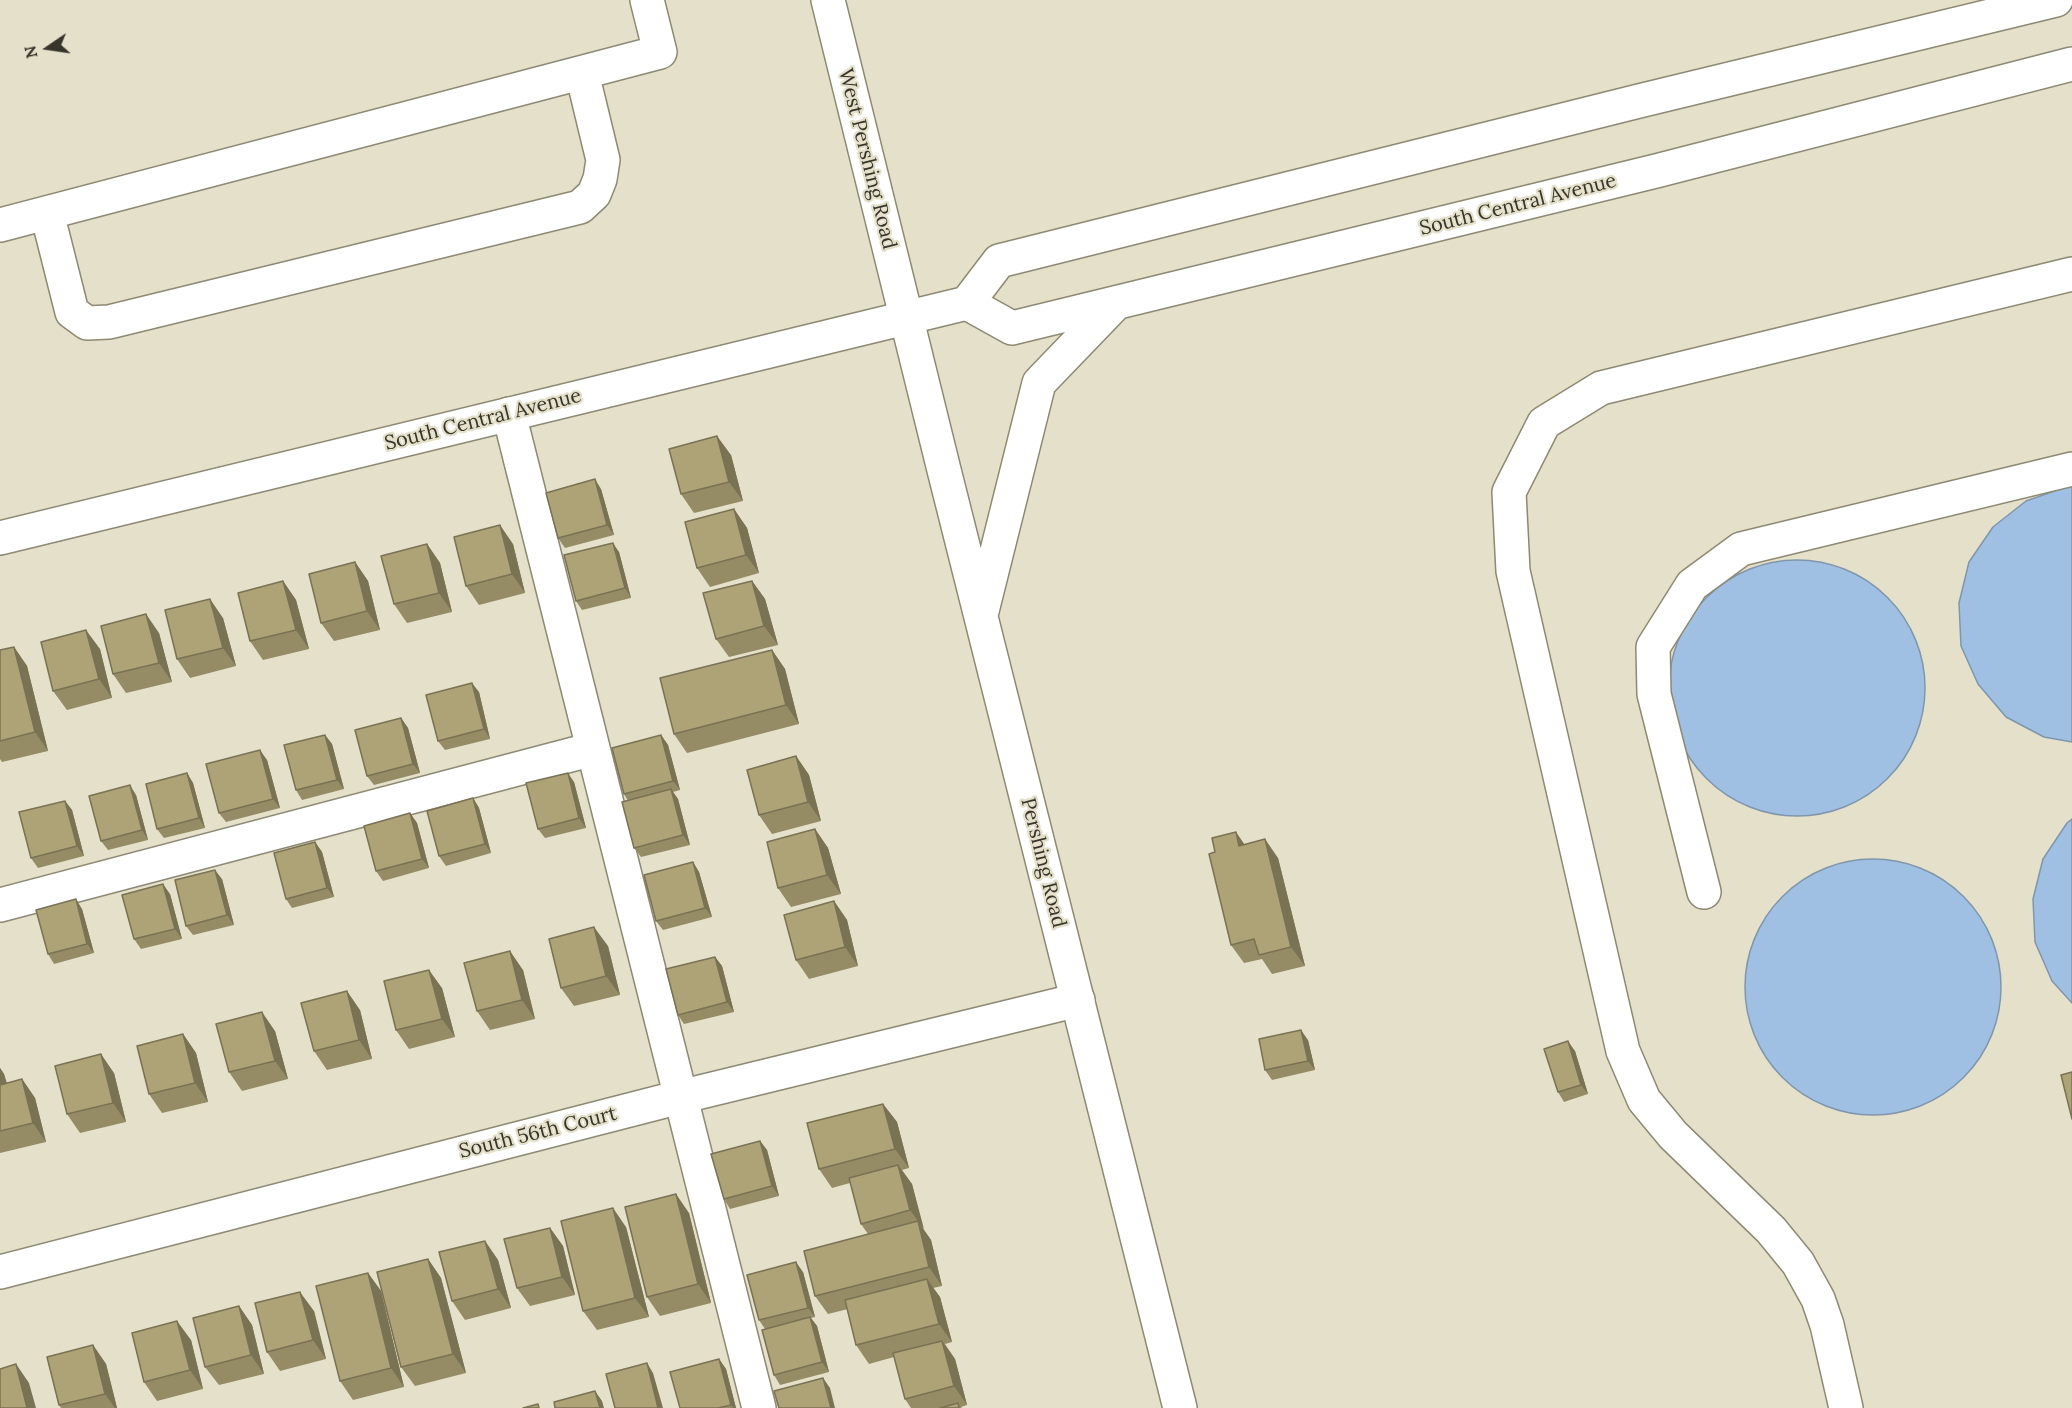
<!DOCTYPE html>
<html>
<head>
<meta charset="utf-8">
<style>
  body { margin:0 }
  #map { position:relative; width:2072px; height:1408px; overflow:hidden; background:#e5e0c9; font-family:Lora,serif }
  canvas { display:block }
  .north { position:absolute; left:18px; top:18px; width:60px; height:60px; -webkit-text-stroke:4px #e5e0c9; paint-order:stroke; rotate:257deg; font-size:16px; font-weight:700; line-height:24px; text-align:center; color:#36342b }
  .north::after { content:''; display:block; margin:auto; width:21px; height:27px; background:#36342b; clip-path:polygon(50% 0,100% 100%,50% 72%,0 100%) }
</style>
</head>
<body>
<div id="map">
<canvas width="2072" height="1408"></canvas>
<div class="north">N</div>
</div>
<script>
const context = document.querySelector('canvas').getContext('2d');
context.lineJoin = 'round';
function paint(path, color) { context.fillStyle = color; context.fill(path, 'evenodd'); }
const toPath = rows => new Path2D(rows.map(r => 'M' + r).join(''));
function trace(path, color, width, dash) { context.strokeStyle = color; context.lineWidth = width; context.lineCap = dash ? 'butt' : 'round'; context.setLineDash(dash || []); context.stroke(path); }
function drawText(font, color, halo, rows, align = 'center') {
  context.font = font + ' Lora,serif'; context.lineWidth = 4.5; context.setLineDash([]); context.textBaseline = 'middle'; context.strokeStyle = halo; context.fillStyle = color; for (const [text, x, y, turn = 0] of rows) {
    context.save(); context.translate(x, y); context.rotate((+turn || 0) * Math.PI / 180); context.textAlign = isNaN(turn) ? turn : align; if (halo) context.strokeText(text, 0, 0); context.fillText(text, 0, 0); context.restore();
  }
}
const water = toPath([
  [2066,487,2072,487,2072,742,2044,737,2006,717,1978,684,1961,646,1959,603,1969,562,1993,527,2026,501,2066,487],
  '1669 688a128 128 0 1 1 256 0a128 128 0 1 1-256 0Z',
  [2072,819,2072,1003,2052,981,2035,942,2033,899,2043,859,2067,823,2072,819],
  '1745 987a128 128 0 1 1 256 0a128 128 0 1 1-256 0Z'
]);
const minor = toPath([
  [47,213,72,312,87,323,109,322,580,207,594,194,600,179,603,160,582,73],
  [0,225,660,52,647,0],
  [509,414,759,1408],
  [1704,892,1654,694,1653,647,1692,585,1741,549,2072,469],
  [0,905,593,749],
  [0,1272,680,1097,1078,1000],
  [1846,1408,1827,1325,1818,1299,1798,1263,1771,1230,1673,1135,1644,1100,1623,1051,1513,571,1509,492,1544,423,1601,388,2072,274]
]);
const major = toPath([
  [828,0,944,470,1180,1408],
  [967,303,1012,328,1656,171,2072,64],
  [0,538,967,303,999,261,1639,101,2056,0],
  [982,611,1039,383,1116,303]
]);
const wall = toPath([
  [731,455,743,501,694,513,681,494],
  [601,489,614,535,565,548,558,538],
  [734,509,747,528,759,573,710,587,697,568],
  [427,544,440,563,452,612,407,623,394,604],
  [513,544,525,593,479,605,466,586],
  [619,552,631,598,582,610,576,601],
  [355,562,368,581,380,630,334,641,321,623],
  [283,581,296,600,309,649,263,660,250,641],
  [752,581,765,599,778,645,729,657,716,639],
  [223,618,236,666,190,678,177,659],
  [159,633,172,682,126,693,113,674],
  [14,647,27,666,48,751,2,762,0,759,0,650],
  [100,649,112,698,67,710,53,691],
  [772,650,785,669,799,724,687,753,674,734],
  [479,692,490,739,445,750,438,741],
  [401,718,408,728,420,773,374,785,367,776],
  [325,735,332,744,344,789,302,800,296,790],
  [661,735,668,745,680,790,673,792,678,799,690,845,641,857,634,848,628,801,624,794],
  [796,756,809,775,821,821,772,834,759,815],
  [267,760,280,808,226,822,219,813],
  [187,773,193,783,205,828,164,838,157,829],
  [574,782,586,828,545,838,538,829],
  [136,795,148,840,108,850,101,841],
  [473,798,479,808,491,853,446,866,439,856],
  [65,801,72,810,84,856,38,868,31,858],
  [410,813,417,823,429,868,383,881,376,871],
  [815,829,828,848,841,894,791,907,778,888],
  [315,842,322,852,334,897,292,908,286,899],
  [1245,844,1278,858,1305,966,1272,974,1262,959,1244,963,1231,945],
  [693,862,699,872,712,917,663,930,656,921],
  [222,879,234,925,193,935,186,926],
  [170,894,182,939,141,949,134,939],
  [834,901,847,920,858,966,809,979,796,960],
  [82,909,94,953,54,964,48,954],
  [608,946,620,995,574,1006,561,988],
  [715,957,722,966,734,1012,684,1024,678,1015],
  [523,970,535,1019,490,1030,477,1011],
  [442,988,455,1037,409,1049,396,1030],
  [360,1010,372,1059,327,1070,314,1051],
  [275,1031,288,1079,242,1091,229,1072],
  [183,1034,196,1053,208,1102,162,1113,149,1094],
  [1308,1040,1315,1070,1272,1080,1265,1070],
  [1575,1051,1588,1094,1564,1102,1558,1092],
  [0,1068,4,1074,7,1083,22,1079,35,1098,46,1142,0,1153],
  [114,1073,126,1122,80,1133,67,1114],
  [883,1104,897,1122,909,1168,902,1170,912,1184,923,1229,931,1240,942,1286,933,1288,940,1297,952,1342,945,1344,955,1359,967,1405,961,1407,962,1408,911,1408,905,1399,894,1357,869,1364,856,1345,848,1309,828,1314,815,1296,868,1234,861,1224,850,1183,832,1188,819,1169],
  [760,1141,767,1150,779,1196,730,1209,724,1199],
  [689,1213,711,1303,660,1316,647,1297],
  [626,1227,649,1317,597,1330,583,1311],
  [550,1228,563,1246,575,1295,530,1306,517,1288],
  [485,1241,498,1260,511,1308,465,1320,452,1301],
  [428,1259,441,1278,466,1373,415,1386,401,1367],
  [803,1272,815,1317,811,1318,817,1326,829,1372,780,1385,774,1375,765,1329,759,1320],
  [368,1273,381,1291,404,1387,353,1400,340,1381],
  [239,1306,252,1325,264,1374,219,1385,205,1367],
  [314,1311,326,1359,280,1371,267,1352],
  [191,1340,203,1389,157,1401,144,1382],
  [93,1345,106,1364,117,1408,61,1408,59,1405],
  [719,1359,726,1369,736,1408,680,1408]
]);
const shadedWall = toPath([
  [717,436,731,455,743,501,729,482],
  [595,479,601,489,614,535,607,525],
  [734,509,747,528,759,573,746,555],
  [500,525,513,544,525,593,512,574],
  [613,543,619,552,631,598,625,588],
  [427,544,440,563,452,612,439,593],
  [355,562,368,581,380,630,367,611],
  [283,581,296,600,309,649,296,630],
  [752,581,765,599,778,645,764,626],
  [210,599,223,618,236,666,223,648],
  [146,614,159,633,172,682,159,663],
  [86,630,100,649,112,698,99,679],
  [14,647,27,666,48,751,35,732],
  [772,650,785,669,799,724,786,705],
  [472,683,479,692,490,739,484,729],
  [401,718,408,728,420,773,413,764],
  [325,735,332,744,344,789,337,780],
  [661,735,668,745,680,790,673,781],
  [260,750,267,760,280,808,273,799],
  [796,756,809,775,821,821,808,802],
  [187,773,193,783,205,828,199,818],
  [568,773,574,782,586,828,579,818],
  [130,785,136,795,148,840,142,830],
  [671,789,678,799,690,845,683,835],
  [473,798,479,808,491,853,485,844],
  [65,801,72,810,84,856,77,846],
  [410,813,417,823,429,868,422,859],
  [815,829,828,848,841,894,827,875],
  [1236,832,1249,851,1239,846],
  [1265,839,1278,858,1305,966,1291,947],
  [315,842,322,852,334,897,327,888],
  [693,862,699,872,712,917,705,908],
  [215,870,222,879,234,925,227,915],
  [163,884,170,894,182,939,175,929],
  [76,899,82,909,94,953,87,944],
  [834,901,847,920,858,966,845,947],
  [594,927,608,946,620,995,606,976],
  [510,951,523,970,535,1019,522,1000],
  [715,957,722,966,734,1012,727,1002],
  [429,970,442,988,455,1037,442,1019],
  [347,991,360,1010,372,1059,359,1040],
  [262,1012,275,1031,288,1079,275,1061],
  [1301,1030,1308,1040,1315,1070,1308,1061],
  [183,1034,196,1053,208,1102,195,1083],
  [1568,1041,1575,1051,1588,1094,1581,1085],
  [101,1054,114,1073,126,1122,113,1103],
  [0,1068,4,1074,12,1104,0,1087],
  [22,1079,35,1098,46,1142,33,1123],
  [883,1104,897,1122,909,1168,895,1149],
  [760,1141,767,1150,779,1196,772,1186],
  [898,1165,912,1184,924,1229,910,1210],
  [676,1194,689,1213,711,1303,698,1284],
  [613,1208,626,1227,649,1317,635,1298],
  [918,1221,931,1240,942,1286,929,1267],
  [550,1228,563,1246,575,1295,562,1277],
  [485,1241,498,1260,511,1308,498,1289],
  [428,1259,441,1278,466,1373,453,1354],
  [796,1262,803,1272,815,1317,808,1308],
  [368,1273,381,1291,404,1387,391,1368],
  [927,1279,940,1297,952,1342,939,1324],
  [300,1292,314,1311,326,1359,313,1340],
  [239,1306,252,1325,264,1374,251,1355],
  [810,1317,817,1326,829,1372,822,1362],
  [177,1321,191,1340,203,1389,190,1370],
  [942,1341,955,1359,967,1405,954,1386],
  [93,1345,106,1364,117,1408,115,1408,105,1394],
  [719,1359,726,1369,736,1408,733,1408,731,1405],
  [647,1363,653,1373,663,1408,658,1408],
  [16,1364,29,1383,36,1408,27,1408],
  [823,1378,830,1388,835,1408,831,1408],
  [595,1391,602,1401,604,1408,600,1408]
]);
const building = toPath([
  [717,436,729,482,681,494,669,449,717,436],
  [595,479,607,525,558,538,546,493,595,479],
  [734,509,746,555,697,568,685,522,734,509],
  [500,525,512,574,466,586,454,537,500,525],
  [613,543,625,588,576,601,564,555,613,543],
  [427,544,439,593,394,604,381,556,427,544],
  [355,562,367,611,321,623,309,574,355,562],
  [283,581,296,630,250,641,238,593,283,581],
  [752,581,764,626,716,639,703,593,752,581],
  [210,599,223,648,177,659,165,610,210,599],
  [146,614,159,663,113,674,101,626,146,614],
  [86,630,99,679,53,691,41,642,86,630],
  [14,647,35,732,0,741,0,650,14,647],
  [772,650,786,705,674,734,660,678,772,650],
  [472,683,484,729,438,741,426,695,472,683],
  [401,718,413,764,367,776,355,730,401,718],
  [325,735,337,780,296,790,284,745,325,735],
  [661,735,673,781,624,794,612,748,661,735],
  [260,750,273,799,219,813,206,764,260,750],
  [796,756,808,802,759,815,747,770,796,756],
  [187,773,199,818,157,829,146,784,187,773],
  [568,773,579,818,538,829,526,783,568,773],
  [130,785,142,830,101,841,89,796,130,785],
  [671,789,683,835,634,848,622,802,671,789],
  [473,798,485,844,439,856,427,811,473,798],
  [65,801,77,846,31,858,19,812,65,801],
  [410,813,422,859,376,871,364,826,410,813],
  [815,829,827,875,778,888,767,842,815,829],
  [1236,832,1239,846,1265,839,1291,947,1259,955,1254,939,1231,945,1209,854,1215,852,1212,838,1236,832],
  [315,842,327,888,286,899,274,853,315,842],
  [693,862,705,908,656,921,644,875,693,862],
  [215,870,227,915,186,926,175,880,215,870],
  [163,884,175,929,134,939,122,895,163,884],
  [76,899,87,944,48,954,36,910,76,899],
  [834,901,845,947,796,960,784,915,834,901],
  [594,927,606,976,561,988,549,939,594,927],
  [510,951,522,1000,477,1011,464,963,510,951],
  [715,957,727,1002,678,1015,666,969,715,957],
  [429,970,442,1019,396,1030,384,981,429,970],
  [347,991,359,1040,314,1051,301,1003,347,991],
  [262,1012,275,1061,229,1072,216,1024,262,1012],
  [1301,1030,1308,1061,1265,1070,1259,1039,1301,1030],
  [183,1034,195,1083,149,1094,137,1046,183,1034],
  [1568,1041,1581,1085,1558,1092,1544,1049,1568,1041],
  [101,1054,113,1103,67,1114,55,1066,101,1054],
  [2072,1072,2072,1119,2061,1075,2072,1072],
  [22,1079,33,1123,0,1131,0,1085,22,1079],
  [883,1104,895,1149,819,1169,807,1123,883,1104],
  [760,1141,772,1186,724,1199,711,1154,760,1141],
  [898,1165,910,1210,861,1224,849,1178,898,1165],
  [676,1194,698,1284,647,1297,625,1207,676,1194],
  [613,1208,635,1298,583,1311,561,1221,613,1208],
  [918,1221,929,1267,815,1296,804,1251,918,1221],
  [550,1228,562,1277,517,1288,504,1239,550,1228],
  [485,1241,498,1289,452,1301,439,1252,485,1241],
  [428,1259,453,1354,401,1367,377,1272,428,1259],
  [796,1262,808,1308,759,1320,747,1275,796,1262],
  [368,1273,391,1368,340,1381,316,1286,368,1273],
  [927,1279,939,1324,856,1345,845,1300,927,1279],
  [300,1292,313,1340,267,1352,255,1303,300,1292],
  [239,1306,251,1355,205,1367,193,1318,239,1306],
  [810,1317,822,1362,774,1375,762,1330,810,1317],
  [177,1321,190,1370,144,1382,132,1333,177,1321],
  [942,1341,954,1386,905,1399,893,1353,942,1341],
  [93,1345,105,1394,59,1405,47,1357,93,1345],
  [719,1359,731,1405,718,1408,680,1408,670,1372,719,1359],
  [647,1363,658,1408,615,1408,606,1374,647,1363],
  [16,1364,27,1408,0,1408,0,1369,16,1364],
  [823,1378,831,1408,779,1408,774,1391,823,1378],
  [595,1391,600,1408,555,1408,554,1402,595,1391],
  [958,1403,959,1408,940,1408,958,1403],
  [538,1404,539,1408,523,1408,538,1404]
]);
const streetNames = [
  ["West Pershing Road",867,159,76],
  ["South Central Avenue",1518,205,-14],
  ["South Central Avenue",483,420,-14],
  ["Pershing Road",1043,863,76],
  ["South 56th Court",538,1133,-14]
];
paint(water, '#9fc0e3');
trace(water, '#8096ac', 1.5);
trace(minor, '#8d8973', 36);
trace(major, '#8d8973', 36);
trace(minor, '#fff', 33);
trace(major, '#fff', 33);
paint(wall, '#958c66');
paint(shadedWall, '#797253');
paint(building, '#ada377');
trace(building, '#797253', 1.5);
drawText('20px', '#36342b', '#e5e0c9', streetNames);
</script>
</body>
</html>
